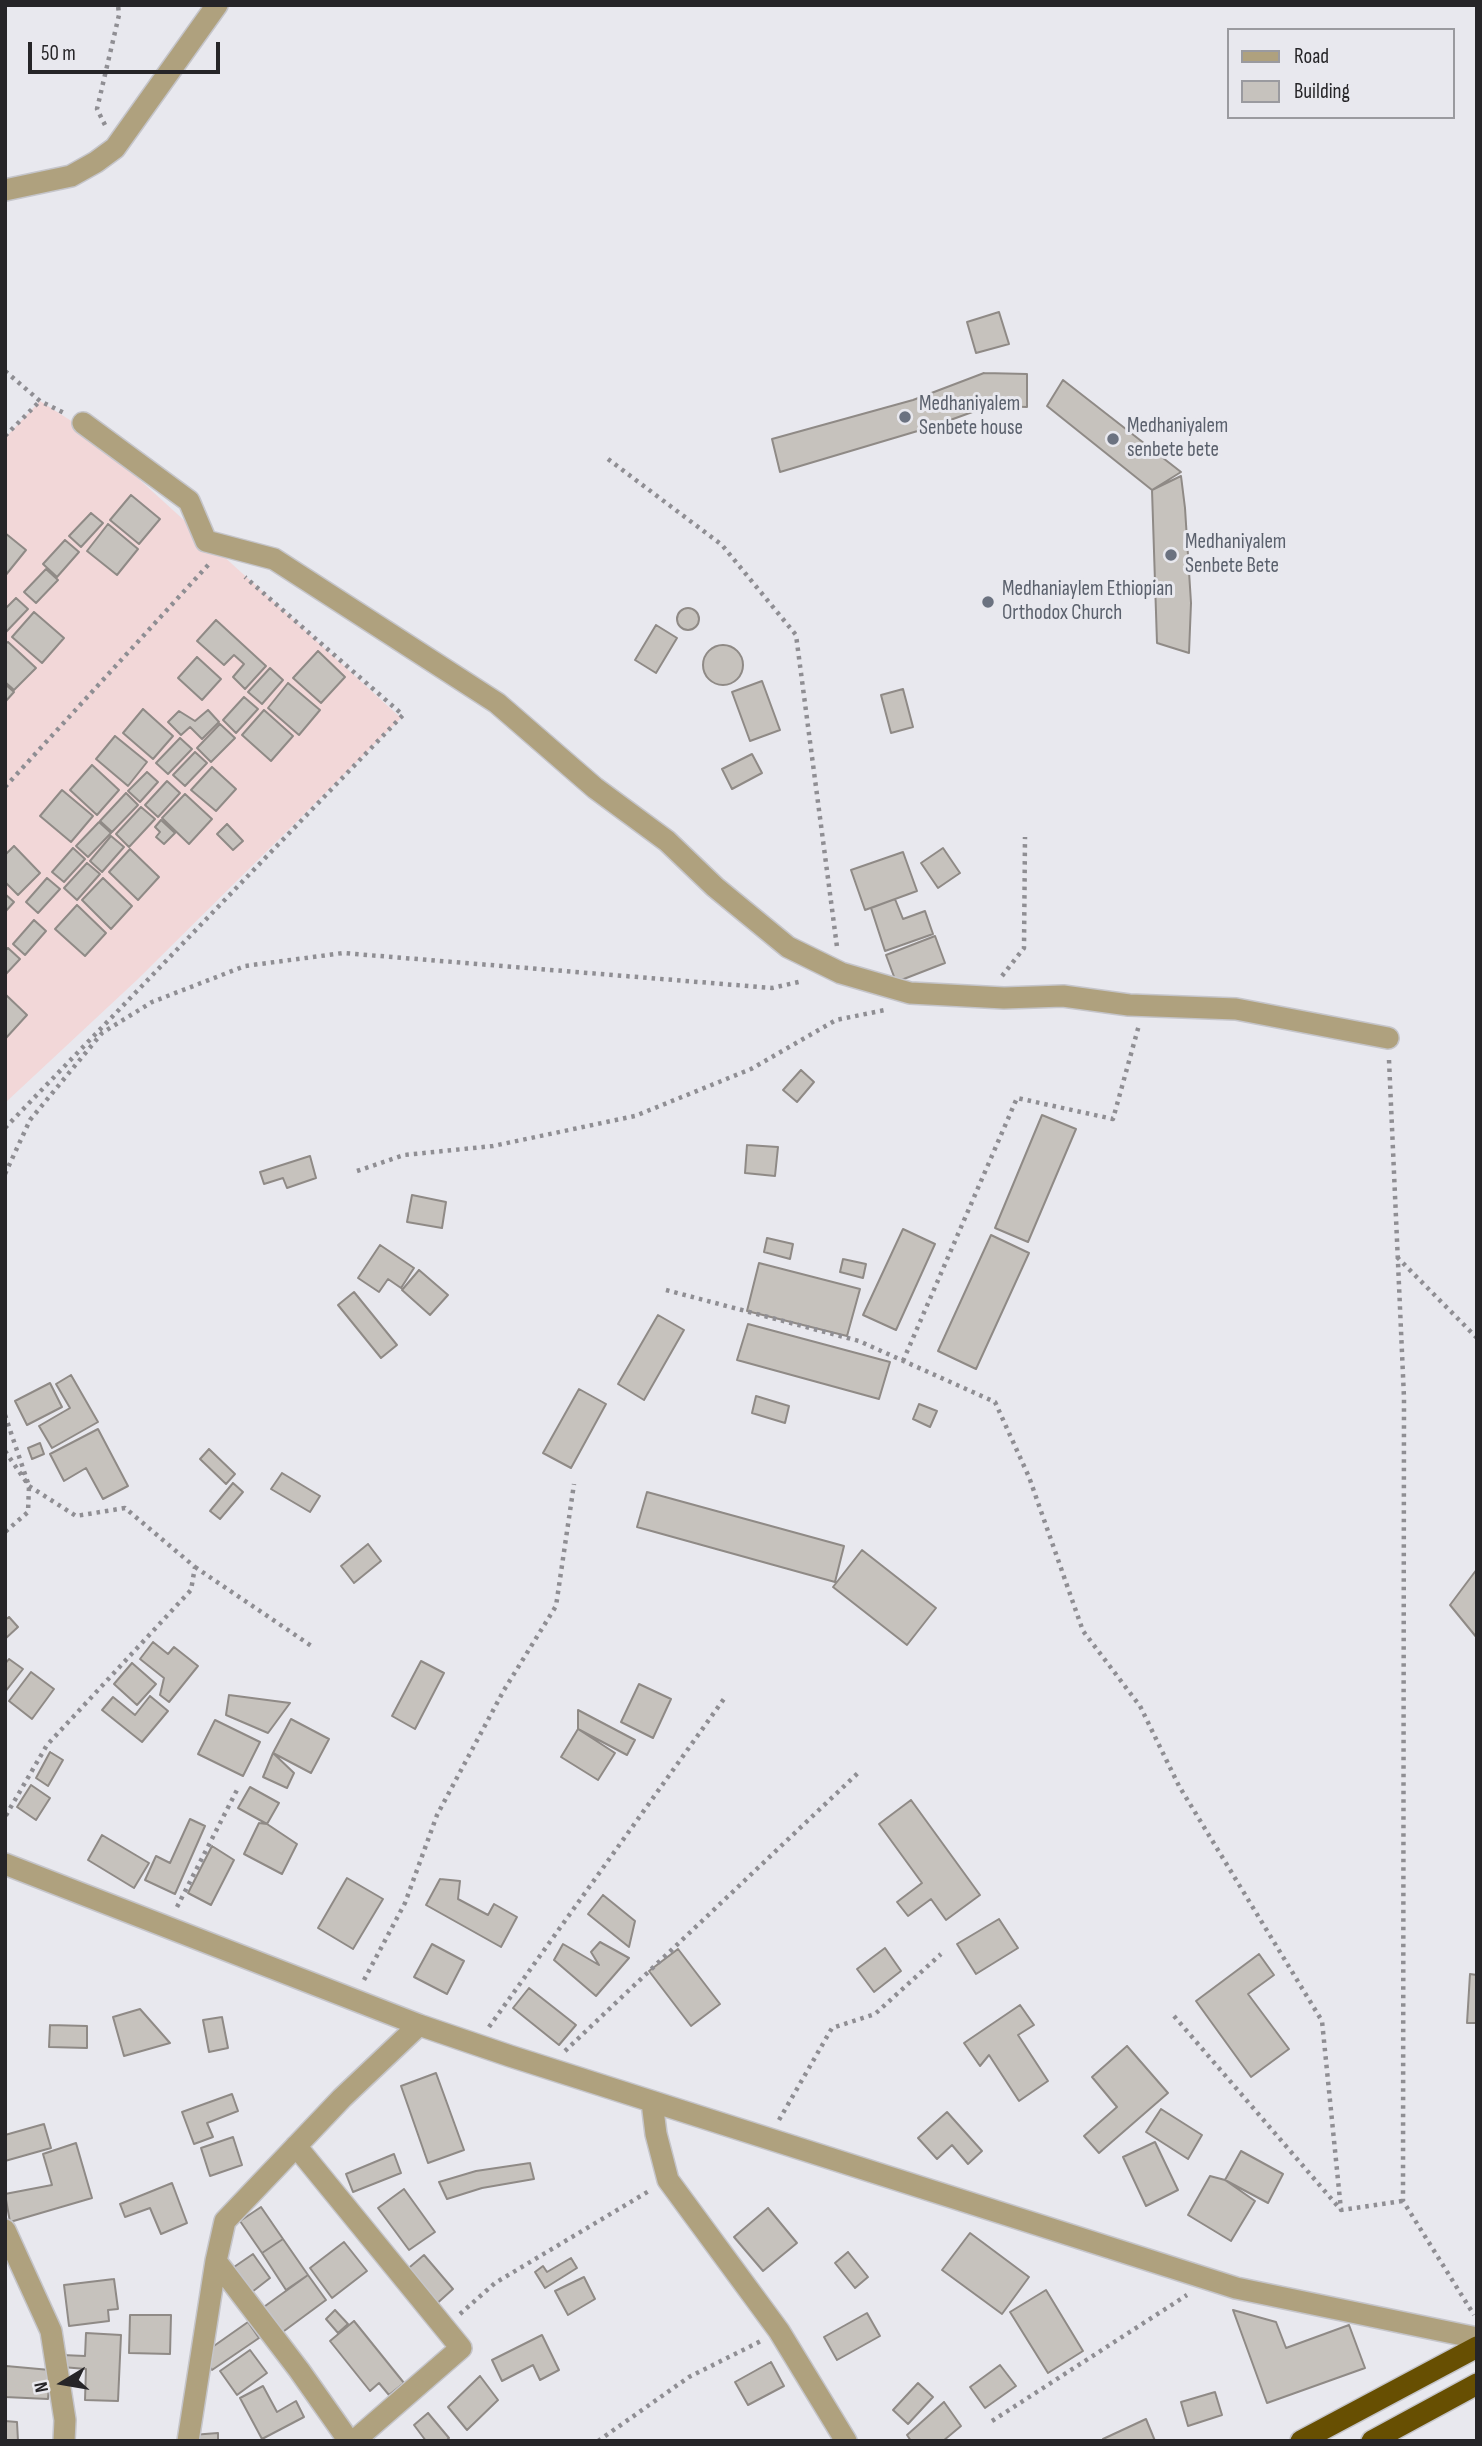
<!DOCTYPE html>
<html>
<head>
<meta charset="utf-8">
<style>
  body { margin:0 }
  #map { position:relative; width:1482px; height:2446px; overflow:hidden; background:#e8e8ee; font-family:"Sofia Sans Condensed",sans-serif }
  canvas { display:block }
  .frame { position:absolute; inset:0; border:7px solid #262528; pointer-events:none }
  .legend { position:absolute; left:1227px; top:28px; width:228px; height:91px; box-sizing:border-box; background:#e8e8ee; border:2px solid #9a9a9f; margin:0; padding:9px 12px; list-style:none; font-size:21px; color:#262528 }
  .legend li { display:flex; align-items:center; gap:14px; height:35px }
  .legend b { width:35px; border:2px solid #9a9a9f }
  .north { position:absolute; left:28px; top:2348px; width:70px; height:70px; -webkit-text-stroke:5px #e8e8ee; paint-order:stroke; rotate:259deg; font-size:19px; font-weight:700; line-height:28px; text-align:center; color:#262528 }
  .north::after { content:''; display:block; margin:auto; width:24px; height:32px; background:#262528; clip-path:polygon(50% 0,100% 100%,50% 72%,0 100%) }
  .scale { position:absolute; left:28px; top:42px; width:192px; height:32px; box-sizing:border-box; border:4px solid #262528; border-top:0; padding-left:9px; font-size:21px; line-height:24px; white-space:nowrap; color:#262528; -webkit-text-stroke:5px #e8e8ee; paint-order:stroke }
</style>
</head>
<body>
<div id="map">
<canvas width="1482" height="2446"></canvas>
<div class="frame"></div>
<ul class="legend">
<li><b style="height:9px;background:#afa17e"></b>Road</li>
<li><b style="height:19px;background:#c6c2bd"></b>Building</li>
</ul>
<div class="north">N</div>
<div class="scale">50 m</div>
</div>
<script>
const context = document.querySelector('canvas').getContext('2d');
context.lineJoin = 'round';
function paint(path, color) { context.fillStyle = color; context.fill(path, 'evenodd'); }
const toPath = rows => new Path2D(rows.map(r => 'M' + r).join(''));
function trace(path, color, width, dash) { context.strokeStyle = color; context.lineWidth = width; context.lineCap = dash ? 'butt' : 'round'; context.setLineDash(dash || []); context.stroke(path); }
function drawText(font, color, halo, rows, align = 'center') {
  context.font = font + ' "Sofia Sans Condensed",sans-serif'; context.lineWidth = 6; context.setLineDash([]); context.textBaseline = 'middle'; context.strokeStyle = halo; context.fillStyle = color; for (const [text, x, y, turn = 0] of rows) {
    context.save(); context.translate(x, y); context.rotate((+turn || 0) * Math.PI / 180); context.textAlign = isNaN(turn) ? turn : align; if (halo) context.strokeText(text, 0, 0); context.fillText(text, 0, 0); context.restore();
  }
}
const commercial = toPath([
  [40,401,84,429,401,718,138,979,5,1103,5,438]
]);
const building = toPath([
  [999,312,1009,344,976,353,967,322,999,312],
  [984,373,1027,374,1027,407,989,406,931,427,780,472,772,439,913,400,984,373],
  [1063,380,1181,472,1152,490,1047,406,1063,380],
  [1181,476,1185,508,1191,603,1189,653,1157,643,1152,490,1181,476],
  [131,495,160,519,139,544,110,520,131,495],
  [91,513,103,523,81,547,69,536,91,513],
  [108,524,138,549,117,575,87,551,108,524],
  [5,533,26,550,5,576,5,533],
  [65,540,79,552,57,577,43,564,65,540],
  [46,569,58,580,36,603,24,592,46,569],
  [16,598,28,609,6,632,5,609,16,598],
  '677 619a11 11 0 1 1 22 0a11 11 0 1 1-22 0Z',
  [34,612,64,638,42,663,12,637,34,612],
  [216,620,266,666,245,689,233,677,244,664,234,655,224,665,197,641,216,620],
  [656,625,677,638,656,673,635,660,656,625],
  [8,642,36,668,14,690,5,682,5,644,8,642],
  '703 665a20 20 0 1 1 40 0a20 20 0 1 1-40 0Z',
  [318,651,345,677,321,703,293,678,318,651],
  [197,657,221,679,202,700,178,678,197,657],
  [270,668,283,680,262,704,248,692,270,668],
  [762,681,780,730,750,741,732,692,762,681],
  [288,683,320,710,299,735,268,708,288,683],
  [5,684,14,692,5,702,5,684],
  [903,689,913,727,891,733,881,695,903,689],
  [244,697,258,709,236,733,223,720,244,697],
  [143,709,173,736,153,759,123,733,143,709],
  [208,710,219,722,202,739,190,727,181,735,168,722,179,711,195,721,208,710],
  [264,710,293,736,271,761,242,735,264,710],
  [220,724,235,738,211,762,197,748,220,724],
  [115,736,147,762,128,786,96,759,115,736],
  [180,738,192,749,168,774,156,763,180,738],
  [195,752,207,763,185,786,173,775,195,752],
  [752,754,762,773,732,789,722,769,752,754],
  [92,765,119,790,97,815,70,790,92,765],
  [212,767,236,789,216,811,191,790,212,767],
  [147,772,158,782,140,802,128,791,147,772],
  [167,781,180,793,158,817,145,805,167,781],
  [62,790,93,816,71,842,40,816,62,790],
  [126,793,138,805,112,832,100,821,126,793],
  [185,794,212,819,189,844,162,818,185,794],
  [141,807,155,819,129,847,116,834,141,807],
  [161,820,175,833,164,844,156,837,160,832,155,827,161,820],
  [99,822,111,833,88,857,76,846,99,822],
  [227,824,243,841,233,850,217,834,227,824],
  [111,836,124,847,102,872,90,861,111,836],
  [14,846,40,873,18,895,5,882,5,855,14,846],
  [73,848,85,859,64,882,52,872,73,848],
  [943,848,960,873,938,888,921,863,943,848],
  [130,849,159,877,138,900,109,872,130,849],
  [903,852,917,891,865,910,851,870,903,852],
  [87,863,100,874,77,900,64,888,87,863],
  [47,878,60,889,38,913,26,902,47,878],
  [103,878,132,906,111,929,82,900,103,878],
  [5,894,14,902,5,912,5,894],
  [895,899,903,919,925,911,933,934,885,951,871,908,895,899],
  [77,905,106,933,85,956,55,929,77,905],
  [34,920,46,931,25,955,13,944,34,920],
  [935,936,945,963,896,982,886,955,935,936],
  [8,948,20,959,5,975,5,951,8,948],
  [5,994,27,1015,6,1038,5,1037,5,994],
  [801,1070,814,1082,797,1102,783,1090,801,1070],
  [1042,1115,1076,1129,1028,1242,995,1228,1042,1115],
  [747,1145,778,1147,775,1176,745,1173,747,1145],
  [310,1156,316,1178,287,1188,283,1178,264,1184,260,1172,310,1156],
  [412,1195,446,1202,442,1228,407,1222,412,1195],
  [903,1229,935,1244,896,1330,863,1315,903,1229],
  [991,1235,1029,1253,976,1369,938,1351,991,1235],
  [767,1238,793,1244,790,1259,764,1252,767,1238],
  [380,1245,414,1268,401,1288,388,1279,379,1292,358,1278,380,1245],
  [843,1259,866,1264,863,1278,840,1272,843,1259],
  [759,1263,860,1289,847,1336,747,1311,759,1263],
  [419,1270,448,1295,430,1315,402,1290,419,1270],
  [354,1292,397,1345,381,1358,338,1305,354,1292],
  [658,1315,684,1330,644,1400,618,1384,658,1315],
  [748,1324,890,1362,879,1399,737,1360,748,1324],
  [71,1375,98,1422,52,1448,39,1426,70,1408,56,1384,71,1375],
  [50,1383,62,1407,27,1425,15,1401,50,1383],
  [579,1389,606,1404,571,1468,543,1453,579,1389],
  [756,1396,789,1406,785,1423,752,1413,756,1396],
  [919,1404,937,1411,930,1427,913,1419,919,1404],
  [98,1429,128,1486,103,1499,86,1468,64,1481,50,1454,98,1429],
  [40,1443,44,1454,32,1459,28,1448,40,1443],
  [209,1449,235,1474,226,1484,200,1459,209,1449],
  [282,1473,320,1496,310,1512,271,1489,282,1473],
  [233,1483,243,1492,220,1519,210,1511,233,1483],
  [647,1492,844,1546,835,1582,637,1527,647,1492],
  [368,1544,381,1561,354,1583,341,1566,368,1544],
  [862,1550,936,1608,907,1645,833,1587,862,1550],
  [1477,1569,1477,1638,1450,1605,1477,1569],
  [9,1617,18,1627,5,1639,5,1620,9,1617],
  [153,1642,168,1654,174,1647,198,1666,169,1702,160,1695,164,1678,140,1659,153,1642],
  [9,1659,23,1669,5,1692,5,1664,9,1659],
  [421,1661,444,1673,415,1729,392,1716,421,1661],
  [132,1663,156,1684,137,1705,114,1684,132,1663],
  [31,1672,54,1689,32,1719,9,1701,31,1672],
  [639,1684,671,1699,653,1738,621,1722,639,1684],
  [229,1695,290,1703,268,1733,226,1715,229,1695],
  [150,1696,168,1711,142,1742,102,1710,113,1697,135,1715,150,1696],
  [578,1710,635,1740,627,1755,578,1729,578,1710],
  [291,1719,329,1739,311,1773,273,1753,291,1719],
  [215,1720,260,1742,243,1776,198,1754,215,1720],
  [578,1729,615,1753,598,1780,561,1757,578,1729],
  [50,1752,63,1760,48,1786,36,1778,50,1752],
  [273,1753,294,1773,287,1788,263,1777,273,1753],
  [31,1785,50,1798,36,1820,17,1807,31,1785],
  [250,1787,279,1803,267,1824,238,1808,250,1787],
  [911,1800,980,1895,946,1920,931,1899,908,1916,897,1902,922,1883,879,1824,911,1800],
  [190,1819,205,1826,175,1894,145,1880,156,1856,170,1863,190,1819],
  [259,1823,267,1824,297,1844,282,1874,244,1854,259,1823],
  [102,1835,149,1863,134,1888,88,1860,102,1835],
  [212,1846,234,1860,211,1905,188,1893,212,1846],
  [347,1878,383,1899,353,1949,318,1928,347,1878],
  [440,1879,460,1881,458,1899,488,1915,494,1904,517,1917,501,1947,426,1905,440,1879],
  [603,1895,635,1921,629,1947,588,1914,603,1895],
  [999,1919,1018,1948,976,1974,957,1944,999,1919],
  [600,1942,629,1958,596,1996,554,1960,563,1944,599,1965,591,1952,600,1942],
  [432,1944,464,1961,447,1994,414,1977,432,1944],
  [885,1948,901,1971,874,1992,857,1969,885,1948],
  [678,1949,720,2004,691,2026,649,1971,678,1949],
  [1259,1954,1274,1975,1248,1994,1289,2049,1251,2077,1196,2001,1259,1954],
  [1470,1974,1477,1975,1477,2023,1467,2023,1470,1974],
  [529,1988,576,2025,559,2045,513,2008,529,1988],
  [1020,2005,1034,2025,1018,2035,1048,2081,1019,2101,989,2055,980,2066,964,2043,1020,2005],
  [140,2009,170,2043,124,2056,113,2017,140,2009],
  [222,2017,228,2048,209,2052,203,2020,222,2017],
  [50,2025,87,2026,87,2048,49,2047,50,2025],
  [1127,2046,1168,2093,1099,2153,1084,2136,1117,2107,1092,2077,1127,2046],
  [436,2073,464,2150,428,2163,401,2086,436,2073],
  [232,2094,238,2111,207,2123,213,2137,194,2144,182,2112,232,2094],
  [1161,2109,1202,2135,1188,2159,1146,2132,1161,2109],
  [947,2112,982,2151,968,2164,952,2145,937,2159,918,2138,947,2112],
  [44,2124,51,2148,5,2161,5,2135,44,2124],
  [233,2137,242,2165,210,2176,201,2148,233,2137],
  [1155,2142,1178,2190,1146,2206,1123,2157,1155,2142],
  [76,2143,92,2198,10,2222,5,2194,52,2185,43,2154,76,2143],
  [1241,2151,1283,2174,1268,2203,1225,2180,1241,2151],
  [394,2154,401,2173,353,2192,346,2174,394,2154],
  [530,2163,534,2179,482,2188,447,2199,439,2182,476,2171,530,2163],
  [1210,2176,1225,2180,1255,2201,1231,2241,1188,2215,1210,2176],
  [172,2183,187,2223,161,2234,150,2208,125,2217,120,2204,172,2183],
  [404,2189,435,2232,409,2250,378,2208,404,2189],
  [261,2207,283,2239,262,2253,240,2221,261,2207],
  [768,2208,797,2243,763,2271,734,2237,768,2208],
  [970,2233,1029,2277,1002,2314,942,2270,970,2233],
  [283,2239,308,2275,286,2290,262,2253,283,2239],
  [344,2242,367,2271,332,2298,310,2268,344,2242],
  [848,2252,868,2277,855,2288,835,2263,848,2252],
  [253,2254,270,2278,252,2292,234,2267,253,2254],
  [424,2255,453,2289,433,2307,404,2272,424,2255],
  [571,2258,577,2268,545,2288,535,2272,543,2266,547,2272,571,2258],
  [308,2275,326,2300,280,2334,261,2309,308,2275],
  [584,2277,595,2299,568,2315,555,2291,584,2277],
  [114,2279,118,2309,108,2310,109,2321,69,2326,64,2285,114,2279],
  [1046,2290,1083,2351,1048,2373,1010,2312,1046,2290],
  [335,2310,348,2324,338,2333,326,2319,335,2310],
  [1233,2310,1276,2322,1286,2348,1349,2325,1365,2368,1267,2403,1233,2310],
  [867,2313,880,2336,837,2360,824,2337,867,2313],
  [130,2315,171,2315,170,2354,129,2353,130,2315],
  [354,2321,404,2383,389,2395,379,2383,370,2391,330,2341,354,2321],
  [248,2322,259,2338,212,2370,201,2355,248,2322],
  [86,2333,121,2335,118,2401,85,2400,86,2369,62,2367,62,2355,85,2356,86,2333],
  [542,2335,559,2370,540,2380,533,2365,502,2381,492,2360,542,2335],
  [250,2350,267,2373,237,2395,220,2371,250,2350],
  [771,2362,784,2386,748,2405,735,2382,771,2362],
  [1000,2365,1016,2386,985,2408,970,2387,1000,2365],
  [6,2366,50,2370,48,2399,5,2397,6,2366],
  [480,2376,498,2400,467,2430,448,2407,480,2376],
  [918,2383,933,2397,908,2424,893,2410,918,2383],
  [263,2386,277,2412,296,2401,304,2417,262,2439,240,2398,263,2386],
  [1215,2392,1222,2415,1188,2426,1181,2402,1215,2392],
  [944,2402,961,2426,943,2441,911,2441,907,2435,944,2402],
  [428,2413,449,2438,446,2441,426,2441,414,2425,428,2413],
  [1146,2419,1155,2441,1104,2441,1103,2439,1146,2419],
  [5,2421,17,2422,18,2441,5,2441,5,2421],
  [218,2433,218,2441,193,2441,192,2435,218,2433]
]);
const path = toPath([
  [105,125,97,109,119,15,118,5],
  [5,371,40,401,64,413],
  [5,436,40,401],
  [608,459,722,545,796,635,837,947],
  [5,787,209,564],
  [1002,976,1024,948,1025,837],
  [1389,1060,1404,1398,1403,2201,1474,2315],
  [5,1128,403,715,245,577],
  [357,1171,404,1155,493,1146,635,1116,751,1069,836,1020,885,1010],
  [5,1174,30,1120,102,1033,152,1002,245,966,343,953,772,988,803,981],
  [1397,1257,1477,1338],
  [666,1290,859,1341,995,1402,1029,1477,1083,1631,1140,1706,1179,1786,1322,2021,1341,2210],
  [903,1361,1017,1098,1113,1119,1139,1025],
  [5,1415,29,1486,28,1512,5,1532],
  [5,1451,29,1486,76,1516,125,1508,195,1567,191,1590,47,1745,5,1817],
  [195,1567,313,1647],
  [177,1907,238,1788],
  [364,1980,405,1903,437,1815,504,1690,556,1606,574,1484],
  [1174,2016,1341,2210,1403,2201],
  [489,2027,726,1696],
  [565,2051,859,1772],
  [779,2120,832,2028,875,2014,941,1954],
  [460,2314,495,2283,649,2191],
  [992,2421,1187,2295],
  [598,2441,689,2377,761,2341]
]);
const minor = toPath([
  [5,190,71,176,96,162,115,148,217,5],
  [83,423,189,501,206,541,274,559,497,703,595,788,667,841,715,887,788,947,841,973,910,993,1004,998,1063,996,1129,1005,1236,1009,1388,1038],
  [5,1864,419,2025,510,2056,1236,2288,1477,2338],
  [652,2102,656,2134,668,2180,779,2331,846,2441],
  [296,2146,461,2348,354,2441],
  [5,2230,51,2331,65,2420,64,2441],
  [216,2261,299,2370,349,2441],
  [188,2441,216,2261,225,2221,342,2098,419,2025]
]);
const highway = toPath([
  [1301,2441,1477,2347],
  [1372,2441,1477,2384]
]);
const markers = [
  [905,417,7,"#6b7280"],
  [1113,439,7,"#6b7280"],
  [1171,555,7,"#6b7280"],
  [988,602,7,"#6b7280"]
];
const worshipNames = [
  ["Medhaniyalem",919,405],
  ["Senbete house",919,429],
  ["Medhaniyalem",1127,427],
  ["senbete bete",1127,451],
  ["Medhaniyalem",1185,543],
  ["Senbete Bete",1185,567],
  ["Medhaniaylem Ethiopian",1002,590],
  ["Orthodox Church",1002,614]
];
paint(commercial, '#f2d7d8');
paint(building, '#c6c2bd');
trace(building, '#8f8a86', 2);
trace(minor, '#c5c5ca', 24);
trace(highway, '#c5c5ca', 24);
trace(path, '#8f8e93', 4.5, [3.5, 5]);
trace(minor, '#afa17e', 21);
trace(highway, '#674f02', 21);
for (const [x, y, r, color] of markers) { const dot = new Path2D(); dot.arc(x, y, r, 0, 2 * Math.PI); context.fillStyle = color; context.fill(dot); trace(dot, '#e8e8ee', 2.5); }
drawText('21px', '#5b616d', '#e8e8ee', worshipNames, 'left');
</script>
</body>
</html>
